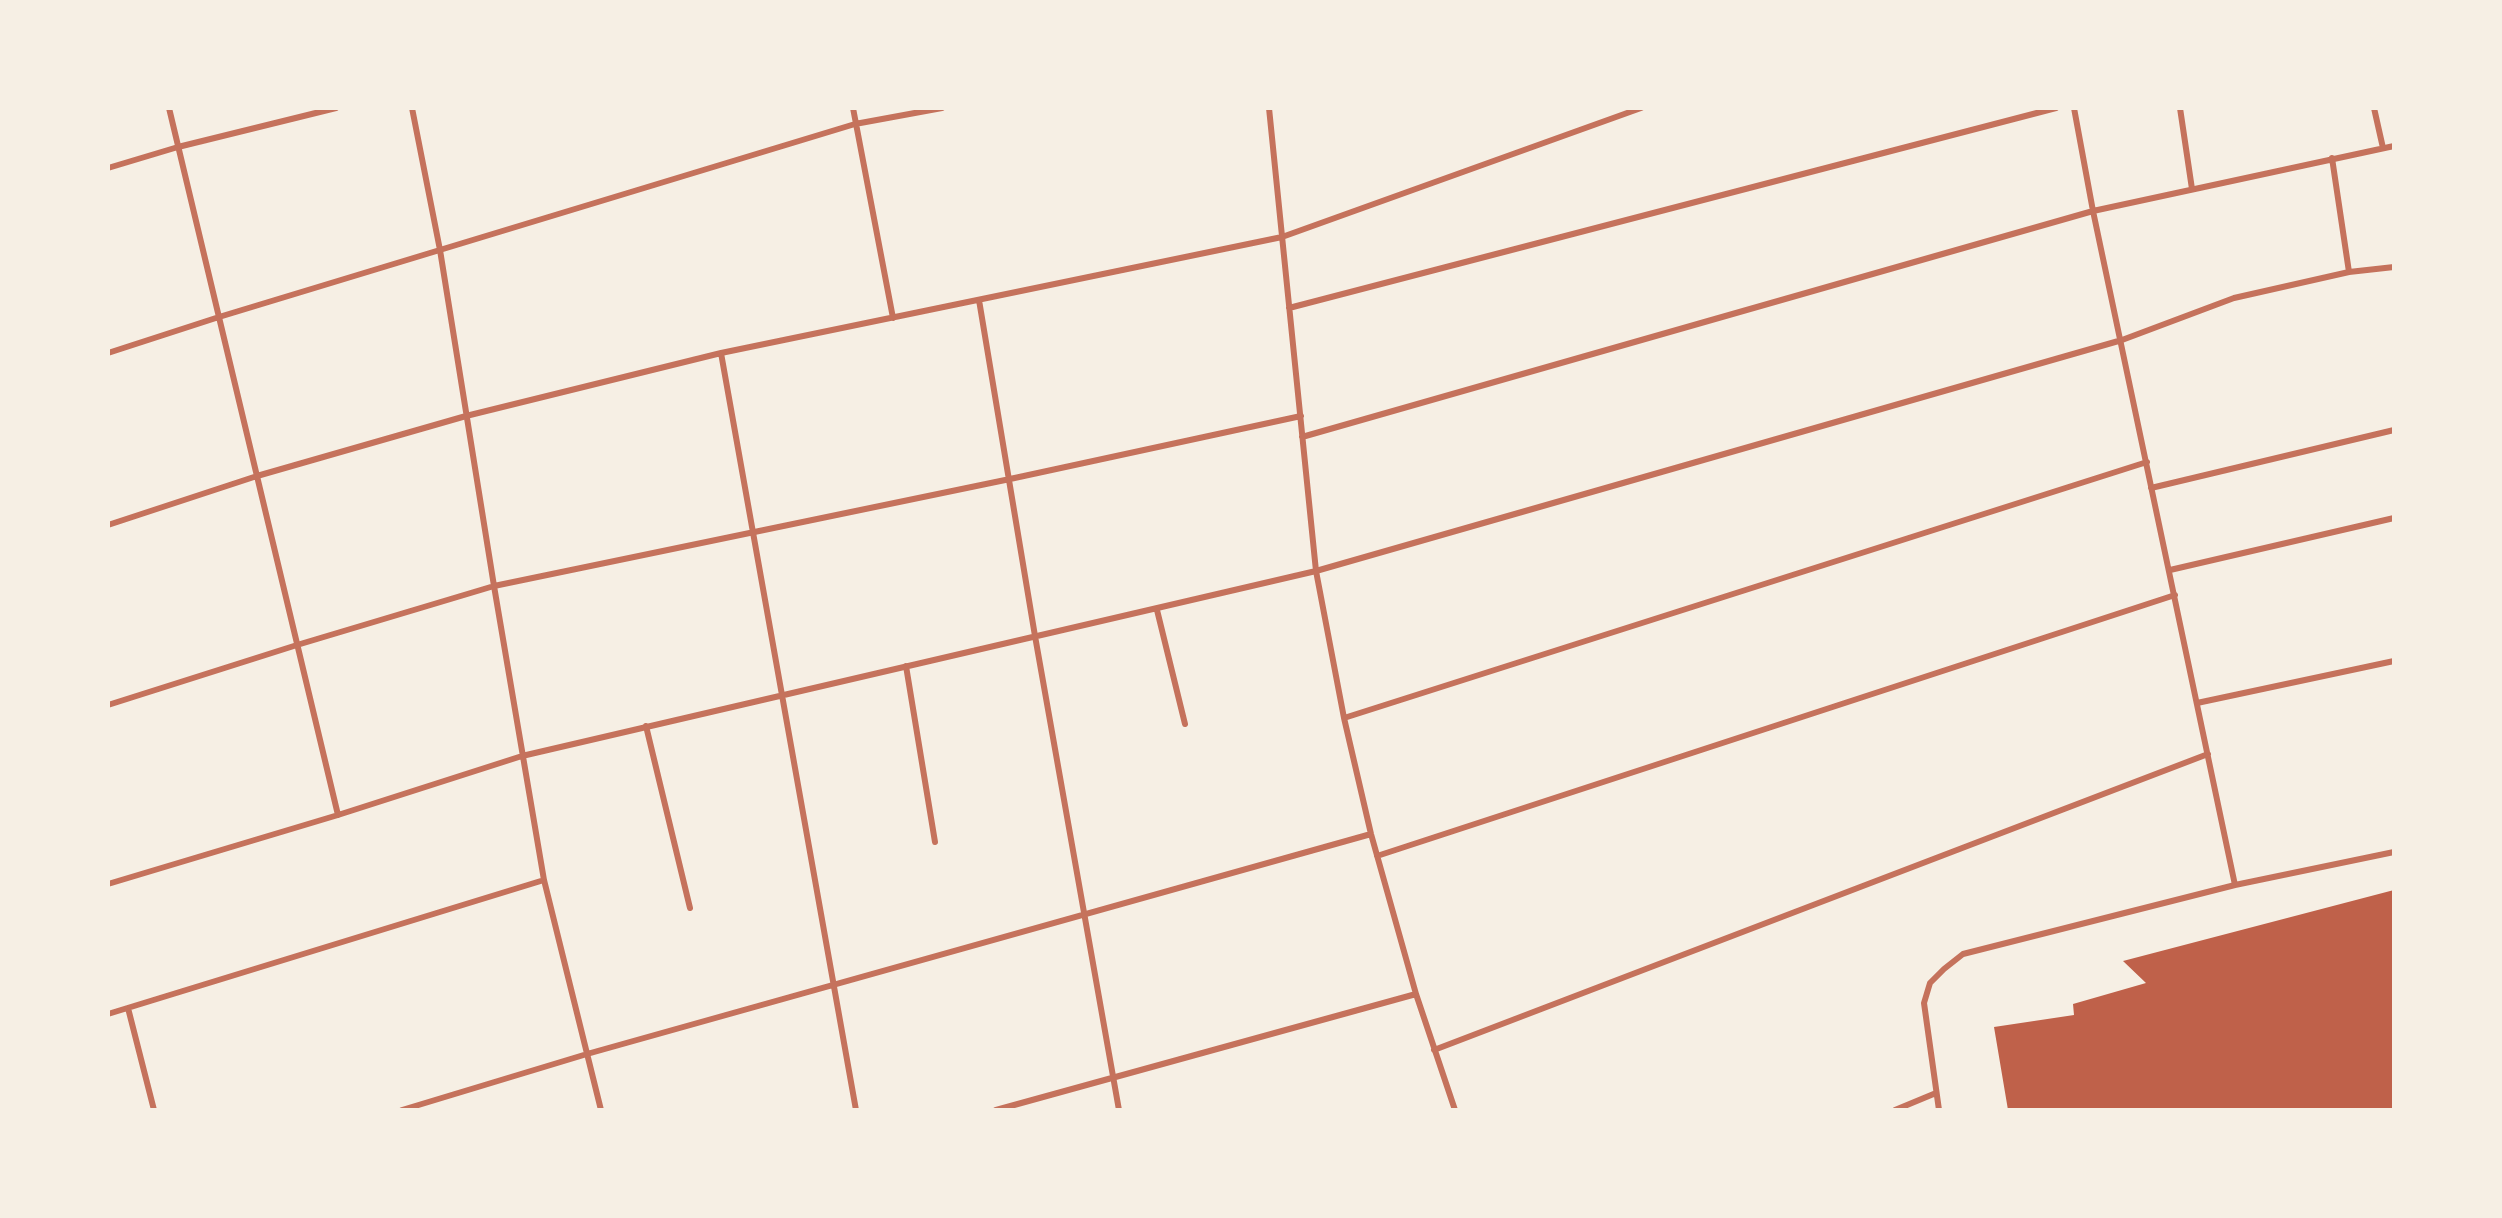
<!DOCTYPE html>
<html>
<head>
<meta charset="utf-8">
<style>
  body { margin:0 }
  #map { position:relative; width:2502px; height:1218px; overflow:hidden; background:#f6efe4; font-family:"Alegreya Sans",sans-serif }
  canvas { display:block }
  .frame { position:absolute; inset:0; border:110px solid #f6efe4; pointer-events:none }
</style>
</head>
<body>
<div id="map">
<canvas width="2502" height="1218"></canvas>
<div class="frame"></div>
</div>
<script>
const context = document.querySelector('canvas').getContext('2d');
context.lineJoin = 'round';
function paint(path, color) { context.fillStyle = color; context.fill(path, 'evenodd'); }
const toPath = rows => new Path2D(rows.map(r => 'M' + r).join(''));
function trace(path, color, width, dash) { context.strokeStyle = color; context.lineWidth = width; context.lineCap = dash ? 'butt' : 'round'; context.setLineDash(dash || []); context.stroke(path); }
const building = toPath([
  [2394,890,2394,1110,2008,1110,1994,1027,2074,1015,2073,1004,2146,983,2123,961]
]);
const minor = toPath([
  [169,108,338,815],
  [412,108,440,250,494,586,544,880,601,1110],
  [853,108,893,318],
  [1269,108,1316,571,1344,718,1371,834,1416,994,1455,1110],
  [2074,108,2093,211,2235,885],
  [2180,108,2192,189],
  [2374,108,2383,148],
  [2332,158,2349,272],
  [108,168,178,147,336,108],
  [979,300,1035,636,1119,1110],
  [1289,308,2056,108],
  [108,353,219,317,855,124,942,108],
  [721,353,856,1110],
  [1302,437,2093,211,2394,146],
  [2151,488,2394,430],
  [108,525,257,476,466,416,721,353,1282,237,1641,108],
  [2170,570,2394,518],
  [1157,610,1185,724],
  [906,666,935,842],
  [2197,703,2394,661],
  [108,705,297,645,494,586,1010,479,1301,416],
  [1344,718,2147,462],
  [646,726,690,908],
  [1377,856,2175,595],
  [108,884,338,815,522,756,1316,571,2122,340,2234,298,2349,272,2394,267],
  [128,1008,154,1110],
  [108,1014,544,880],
  [1434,1050,2208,754],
  [402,1110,587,1054,1371,834],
  [996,1110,1416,994],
  [1895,1110,1936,1093],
  [1939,1110,1924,1003,1930,983,1944,969,1963,954,2235,885,2394,852]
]);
paint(building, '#bf614a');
trace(minor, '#c5725c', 6);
</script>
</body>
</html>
